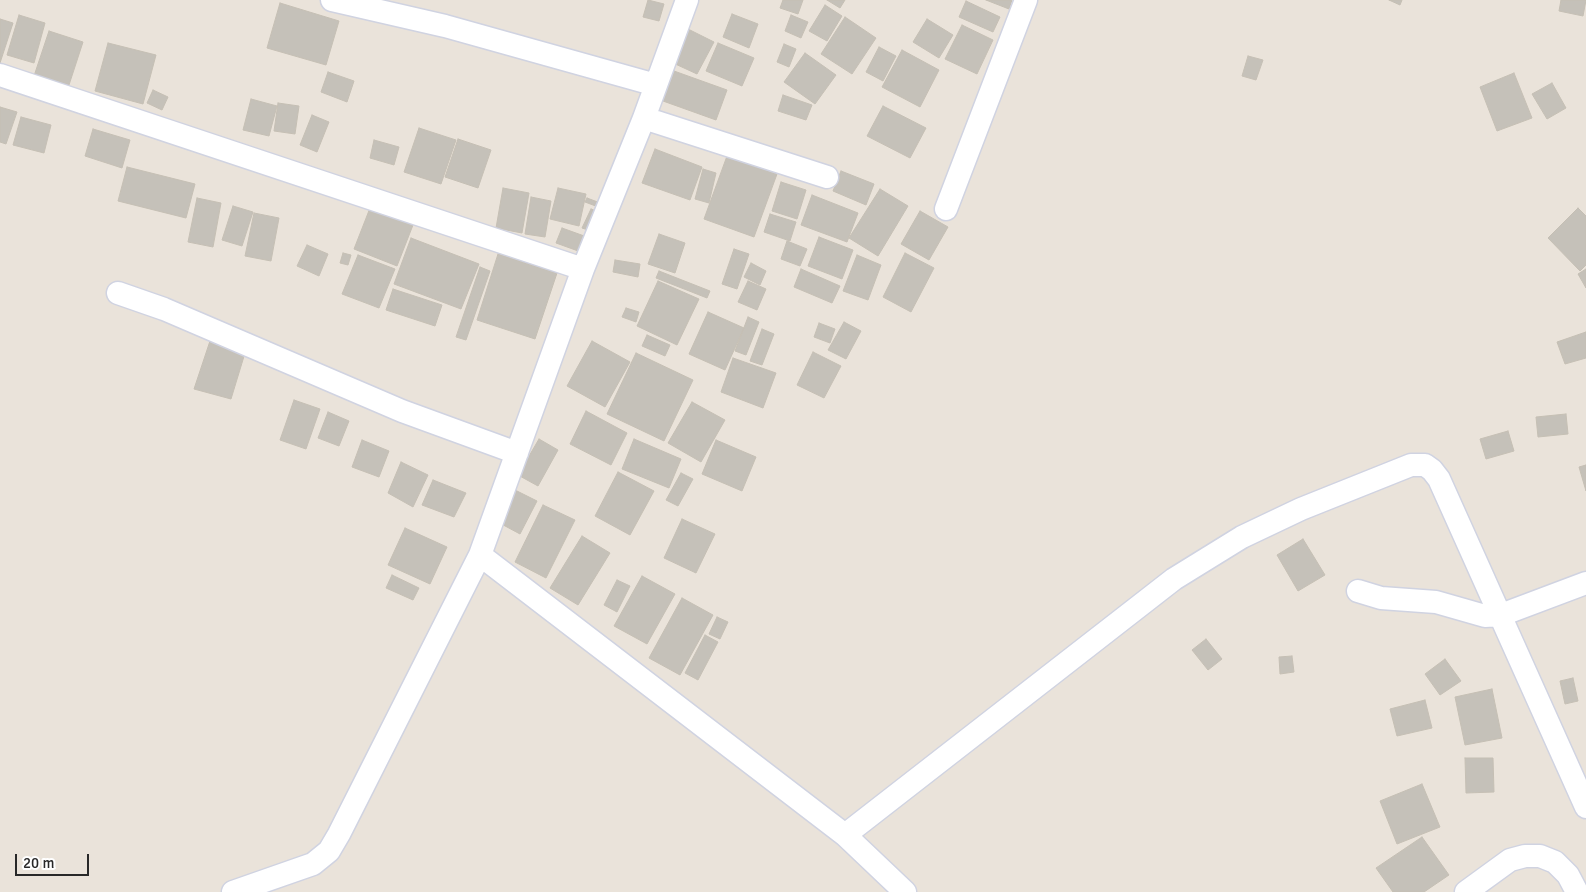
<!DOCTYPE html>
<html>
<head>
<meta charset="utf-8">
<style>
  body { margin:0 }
  #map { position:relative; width:1586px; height:892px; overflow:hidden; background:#eae3da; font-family:Signika,sans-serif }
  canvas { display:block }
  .scale { position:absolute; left:15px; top:854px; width:74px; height:22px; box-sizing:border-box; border:2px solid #282828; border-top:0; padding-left:6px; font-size:15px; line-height:18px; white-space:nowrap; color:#282828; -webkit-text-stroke:4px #fff; paint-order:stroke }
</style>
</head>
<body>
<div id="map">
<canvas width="1586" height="892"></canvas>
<div class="scale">20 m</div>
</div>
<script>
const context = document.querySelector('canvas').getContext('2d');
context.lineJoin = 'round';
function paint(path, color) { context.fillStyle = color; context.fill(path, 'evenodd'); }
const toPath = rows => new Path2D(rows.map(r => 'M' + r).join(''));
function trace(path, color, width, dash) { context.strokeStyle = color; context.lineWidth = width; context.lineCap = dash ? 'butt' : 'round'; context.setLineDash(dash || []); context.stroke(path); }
const building = toPath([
  [648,0,664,4,659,21,643,17,648,0],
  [783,0,803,0,798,14,780,8,783,0],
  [827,0,845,0,840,8,827,0],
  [986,0,1012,0,1009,9,986,0],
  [1389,0,1402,0,1400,5,1389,0],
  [1561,0,1586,0,1583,16,1559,11,1561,0],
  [966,1,1000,17,993,32,959,17,966,1],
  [280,3,339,21,326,65,267,48,280,3],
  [825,5,842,16,827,41,809,31,825,5],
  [732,14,758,24,749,48,723,37,732,14],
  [19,15,45,23,34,63,7,55,19,15],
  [791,15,808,22,801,38,785,31,791,15],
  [845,17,876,38,852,74,821,54,845,17],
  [0,19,13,23,0,63,0,19],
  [927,19,953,35,939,58,913,42,927,19],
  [962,25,993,40,977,74,945,59,962,25],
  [688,29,714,42,697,74,671,62,688,29],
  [49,31,83,42,68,88,34,76,49,31],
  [108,43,156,55,143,104,95,91,108,43],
  [718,43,754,58,742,86,706,71,718,43],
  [784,44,796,49,789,67,777,62,784,44],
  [879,47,896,56,883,81,866,72,879,47],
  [902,50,939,70,920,107,882,87,902,50],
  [805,53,836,75,815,104,784,82,805,53],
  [1248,56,1263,60,1256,80,1242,76,1248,56],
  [674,71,727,90,716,120,663,101,674,71],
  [328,72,354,81,347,102,321,92,328,72],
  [1514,73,1532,118,1497,131,1480,87,1514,73],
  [1552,83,1566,108,1547,119,1532,94,1552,83],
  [153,90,168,97,162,110,147,103,153,90],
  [783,95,812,105,806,120,778,111,783,95],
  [251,99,277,106,269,136,243,130,251,99],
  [278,103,299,106,295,134,274,131,278,103],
  [883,106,926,128,910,158,867,136,883,106],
  [0,107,17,112,6,144,0,142,0,107],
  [312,115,329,122,317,152,300,145,312,115],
  [21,117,51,125,44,153,13,145,21,117],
  [419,128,456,140,441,184,404,172,419,128],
  [93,129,130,140,122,168,85,156,93,129],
  [458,139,491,150,478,188,445,177,458,139],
  [374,140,399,147,394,165,370,158,374,140],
  [655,149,702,167,690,200,642,183,655,149],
  [727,156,777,174,754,237,704,219,727,156],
  [127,167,195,184,186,218,118,201,127,167],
  [703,169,716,173,709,203,695,199,703,169],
  [841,171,874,184,866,205,833,191,841,171],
  [781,182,806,190,797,219,772,211,781,182],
  [503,188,529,193,522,233,496,228,503,188],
  [558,188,586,194,579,226,550,219,558,188],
  [880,189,908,206,878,256,849,238,880,189],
  [812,195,858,213,847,242,801,225,812,195],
  [531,197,551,201,545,237,525,234,531,197],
  [197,198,221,203,213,247,188,242,197,198],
  [587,198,603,204,601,208,585,202,587,198],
  [233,206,253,212,242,246,222,240,233,206],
  [370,208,413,225,397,266,354,249,370,208],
  [1578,208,1586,216,1586,265,1580,271,1548,238,1578,208],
  [591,209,599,212,591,231,582,228,591,209],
  [920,211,948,227,929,260,901,244,920,211],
  [254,213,279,218,271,261,245,256,254,213],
  [770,214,796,222,790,241,764,232,770,214],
  [562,228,587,237,581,252,556,243,562,228],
  [659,234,685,243,675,273,648,264,659,234],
  [819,237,853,250,842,279,808,266,819,237],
  [411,238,479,264,461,309,394,284,411,238],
  [787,241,807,249,800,266,781,259,787,241],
  [307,245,328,254,319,276,297,266,307,245],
  [734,249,749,254,737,289,722,284,734,249],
  [343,253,351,255,348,265,340,263,343,253],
  [905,253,934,268,911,312,883,297,905,253],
  [498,254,557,273,535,339,477,320,498,254],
  [358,255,395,269,379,308,342,294,358,255],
  [857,255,881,265,868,300,843,291,857,255],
  [615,260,640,264,638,277,613,272,615,260],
  [751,263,766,271,760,285,744,277,751,263],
  [480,267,490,271,466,340,456,337,480,267],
  [801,269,840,286,832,303,794,287,801,269],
  [1586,269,1586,288,1578,274,1586,269],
  [659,271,710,291,707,298,656,278,659,271],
  [658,281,699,299,677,345,637,326,658,281],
  [748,281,766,289,757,310,738,302,748,281],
  [393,289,442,305,435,326,386,310,393,289],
  [626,308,639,312,636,322,622,317,626,308],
  [708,312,744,328,725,370,689,354,708,312],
  [748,317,759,322,746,355,735,351,748,317],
  [844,322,861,331,846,359,828,350,844,322],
  [819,323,835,329,830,343,814,337,819,323],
  [762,329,774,334,762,365,750,361,762,329],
  [1586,332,1586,358,1565,364,1557,342,1586,332],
  [647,335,670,345,665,356,642,346,647,335],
  [210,341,245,353,231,399,194,389,210,341],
  [592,341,630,362,605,407,567,386,592,341],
  [813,352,841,366,824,398,797,385,813,352],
  [636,353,693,380,664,441,607,414,636,353],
  [733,358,776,373,763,408,721,392,733,358],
  [294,400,320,409,306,449,280,440,294,400],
  [692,402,725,420,701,462,668,443,692,402],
  [586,411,627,433,611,465,570,444,586,411],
  [328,412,349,421,339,446,318,438,328,412],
  [1566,414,1568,434,1538,437,1536,417,1566,414],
  [1508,431,1514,451,1486,459,1480,439,1508,431],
  [539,439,558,450,538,486,518,475,539,439],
  [634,439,681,459,669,488,622,469,634,439],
  [362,440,389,451,379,477,352,467,362,440],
  [716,440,756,457,742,491,702,474,716,440],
  [401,462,428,475,413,507,388,493,401,462],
  [1586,465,1586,491,1579,467,1586,465],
  [618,472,654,491,630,535,595,516,618,472],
  [681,473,693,479,678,506,666,500,681,473],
  [433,480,466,493,454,517,422,505,433,480],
  [511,488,537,501,520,534,494,520,511,488],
  [543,505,575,520,546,578,515,562,543,505],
  [682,519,715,534,696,573,664,558,682,519],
  [405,528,447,547,430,584,388,565,405,528],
  [582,536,610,553,578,605,550,588,582,536],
  [1303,539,1325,575,1298,591,1277,555,1303,539],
  [392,575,419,588,413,600,386,588,392,575],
  [642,576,675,594,647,644,614,626,642,576],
  [617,580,630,586,617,612,604,605,617,580],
  [682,598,713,615,680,675,649,658,682,598],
  [717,617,728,622,720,639,709,634,717,617],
  [705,635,718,642,698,680,685,673,705,635],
  [1206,639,1222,659,1208,670,1192,650,1206,639],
  [1292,656,1294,672,1280,674,1279,657,1292,656],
  [1445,659,1461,681,1440,695,1425,674,1445,659],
  [1573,678,1578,701,1565,704,1560,681,1573,678],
  [1492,689,1502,738,1465,745,1455,697,1492,689],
  [1425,700,1432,728,1397,736,1390,709,1425,700],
  [1465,758,1493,758,1494,792,1466,793,1465,758],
  [1422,784,1440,827,1397,844,1380,801,1422,784],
  [1422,837,1449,875,1424,892,1393,892,1376,868,1422,837]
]);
const street = toPath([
  [332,0,445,26,656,85],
  [0,75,583,269],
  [644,118,827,177],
  [946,209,1026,0],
  [118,293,164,309,402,411,517,453],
  [480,555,845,835,905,892],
  [1358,591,1381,598,1436,602,1485,616,1501,615,1586,583],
  [845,835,1174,579,1242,537,1301,509,1411,465,1425,465,1432,470,1439,479,1586,807],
  [233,892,313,864,329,851,339,834,480,555,583,269,644,118,687,0],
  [1466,892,1510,860,1525,856,1540,856,1555,862,1568,875,1577,892]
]);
paint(building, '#c5c1b9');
trace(building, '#c5bfb4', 1);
trace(street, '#d0d3e1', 25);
trace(street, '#fff', 22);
</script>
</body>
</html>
